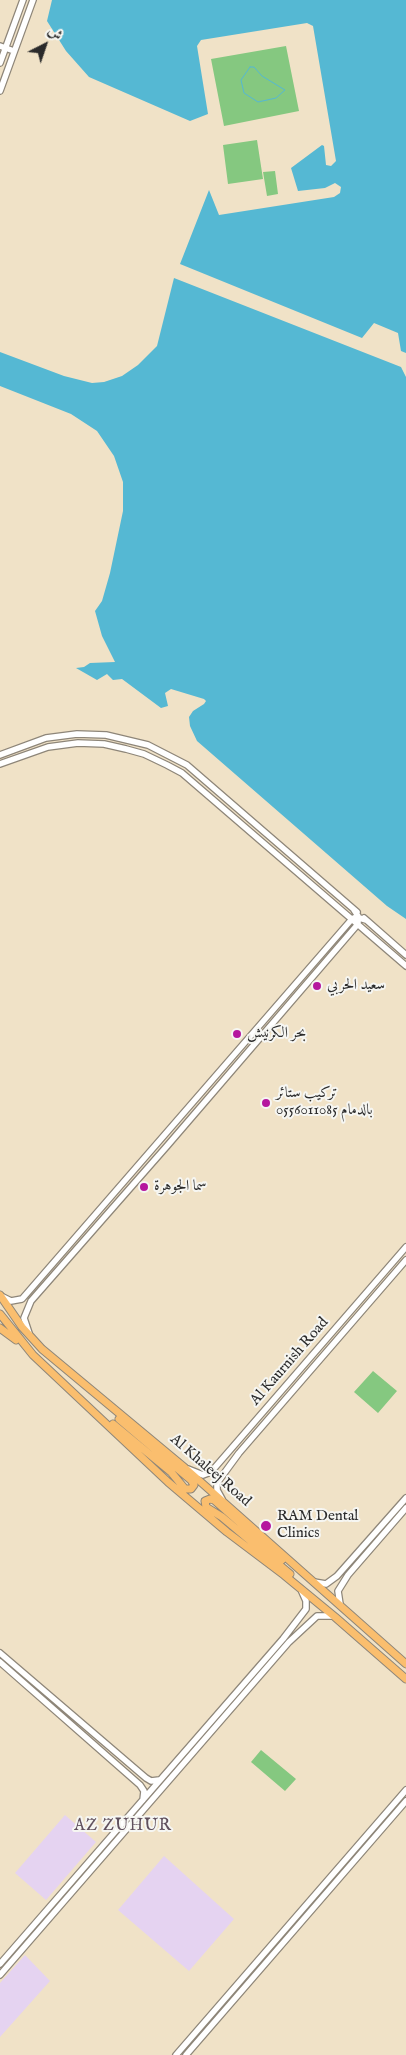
<!DOCTYPE html>
<html>
<head>
<meta charset="utf-8">
<style>
  body { margin:0 }
  #map { position:relative; width:406px; height:2055px; overflow:hidden; background:#f0e2c7; font-family:"IM FELL English",Amiri,serif }
  canvas { display:block }
  .north { position:absolute; left:20px; top:20px; width:50px; height:50px; -webkit-text-stroke:4px #f6f6f2; paint-order:stroke; rotate:41deg; font-size:14px; font-weight:700; line-height:20px; text-align:center; color:#2b2b2b }
  .north::after { content:''; display:block; margin:auto; width:18px; height:22px; background:#2b2b2b; clip-path:polygon(50% 0,100% 100%,50% 72%,0 100%) }
</style>
</head>
<body>
<div id="map">
<canvas width="406" height="2055"></canvas>
<div class="north">ش</div>
</div>
<script>
const context = document.querySelector('canvas').getContext('2d');
context.lineJoin = 'round';
function paint(path, color) { context.fillStyle = color; context.fill(path, 'evenodd'); }
const toPath = rows => new Path2D(rows.map(r => 'M' + r).join(''));
function trace(path, color, width, dash) { context.strokeStyle = color; context.lineWidth = width; context.lineCap = dash ? 'butt' : 'round'; context.setLineDash(dash || []); context.stroke(path); }
function drawText(font, color, halo, rows, align = 'center') {
  context.font = font + ' "IM FELL English",Amiri,serif'; context.lineWidth = 4; context.setLineDash([]); context.textBaseline = 'middle'; context.strokeStyle = halo; context.fillStyle = color; for (const [text, x, y, turn = 0] of rows) {
    context.save(); context.translate(x, y); context.rotate((+turn || 0) * Math.PI / 180); context.textAlign = isNaN(turn) ? turn : align; if (halo) context.strokeText(text, 0, 0); context.fillText(text, 0, 0); context.restore();
  }
}
const built = toPath([
  [65,1815,96,1842,46,1900,15,1873],
  [164,1856,234,1919,189,1971,118,1910],
  [25,1955,50,1981,0,2037,0,1983]
]);
const green = toPath([
  [286,46,299,111,224,126,211,59],
  [257,140,263,179,228,184,223,145],
  [275,171,278,194,267,196,263,172],
  [373,1371,397,1391,378,1413,354,1392],
  [261,1750,296,1779,285,1791,251,1762]
]);
const water = toPath([
  [52,0,406,0,406,353,401,351,398,333,374,323,362,338,180,264,209,190,219,215,334,197,340,193,341,187,335,183,325,188,298,191,291,168,322,145,324,146,326,165,331,166,336,161,313,26,307,23,201,40,197,46,208,114,190,121,89,77,66,51,47,21],
  [174,278,401,367,406,377,406,919,387,906,197,741,190,726,189,717,193,711,204,704,206,701,204,699,171,689,165,693,168,706,161,708,122,679,113,680,107,674,97,680,76,668,84,667,90,663,115,662,102,636,95,611,102,601,110,573,123,511,123,482,114,456,97,431,71,414,0,386,0,352,64,376,92,383,104,382,122,376,138,365,157,346]
]);
const stream = toPath([
  [250,67,254,67,262,76,285,90,276,98,258,102,244,93,241,80,250,67]
]);
const tertiary = toPath([
  [0,46,14,51],
  [0,63,23,0],
  [0,91,33,0],
  [0,755,46,738,77,734,106,735,148,745,187,765,357,912],
  [0,764,48,747,78,743,104,744,126,749,144,754,167,765,182,773,406,966],
  [364,918,406,955],
  [1,1296,11,1301,22,1299,352,919,356,917,366,920],
  [29,1333,24,1318,31,1301,167,1146,358,924,358,916,354,910],
  [188,1469,203,1475,211,1472,406,1247],
  [222,1499,217,1490,217,1483,239,1453,406,1260],
  [314,1582,326,1584,337,1576,406,1498],
  [340,1604,338,1591,348,1575,406,1508],
  [0,1653,146,1778,151,1781,159,1780],
  [0,1662,140,1785,144,1791,143,1800],
  [0,1964,283,1639,306,1609,306,1601,302,1592],
  [0,1975,289,1642,317,1616,333,1616],
  [176,2055,406,1790],
  [186,2055,406,1801]
]);
const primary = toPath([
  [0,1295,22,1327,42,1349,185,1468,406,1664],
  [0,1314,33,1355,168,1482,227,1532,284,1575,335,1617,406,1679],
  [0,1328,16,1340],
  [113,1424,171,1472,185,1489,191,1489,194,1485,191,1480,119,1419],
  [282,1560,214,1500,210,1499,205,1501,206,1507,222,1517,290,1574]
]);
const markers = [
  [317,986,5,"#b5179e"],
  [237,1034,5,"#b5179e"],
  [266,1103,5,"#b5179e"],
  [144,1187,5,"#b5179e"],
  [266,1526,6,"#b5179e"]
];
const poiNames = [
  ["سعيد الحربي",327,986],
  ["بحر الكرنيش",247,1034],
  ["تركيب ستائر",276,1094],
  ["بالدمام 0556011085",276,1111],
  ["سما الجوهرة",154,1187],
  ["RAM Dental",277,1517],
  ["Clinics",277,1534]
];
const streetNames = [
  ["Al Kaurnish Road",290,1362,-49],
  ["Al Khaleej Road",210,1471,41]
];
const neighbourhoodNames = [
  ["AZ ZUHUR",123,1827]
];
paint(built, '#e5d3f1');
paint(green, '#85c880');
paint(water, '#55b8d3');
trace(stream, '#55b8d3', 1);
trace(tertiary, '#8e8679', 8);
trace(primary, '#8e8679', 9);
trace(tertiary, '#fff', 5.5);
trace(primary, '#fabe6e', 7);
for (const [x, y, r, color] of markers) { const dot = new Path2D(); dot.arc(x, y, r, 0, 2 * Math.PI); context.fillStyle = color; context.fill(dot); trace(dot, '#f6f6f2', 2); }
drawText('15px', '#2b2b2b', '#f6f6f2', poiNames, 'left');
drawText('15px', '#2b2b2b', '#f6f6f2', streetNames);
context.letterSpacing = '1px';
drawText('16px', '#60505d', '#f6f6f2', neighbourhoodNames);
context.letterSpacing = '0px';
</script>
</body>
</html>
